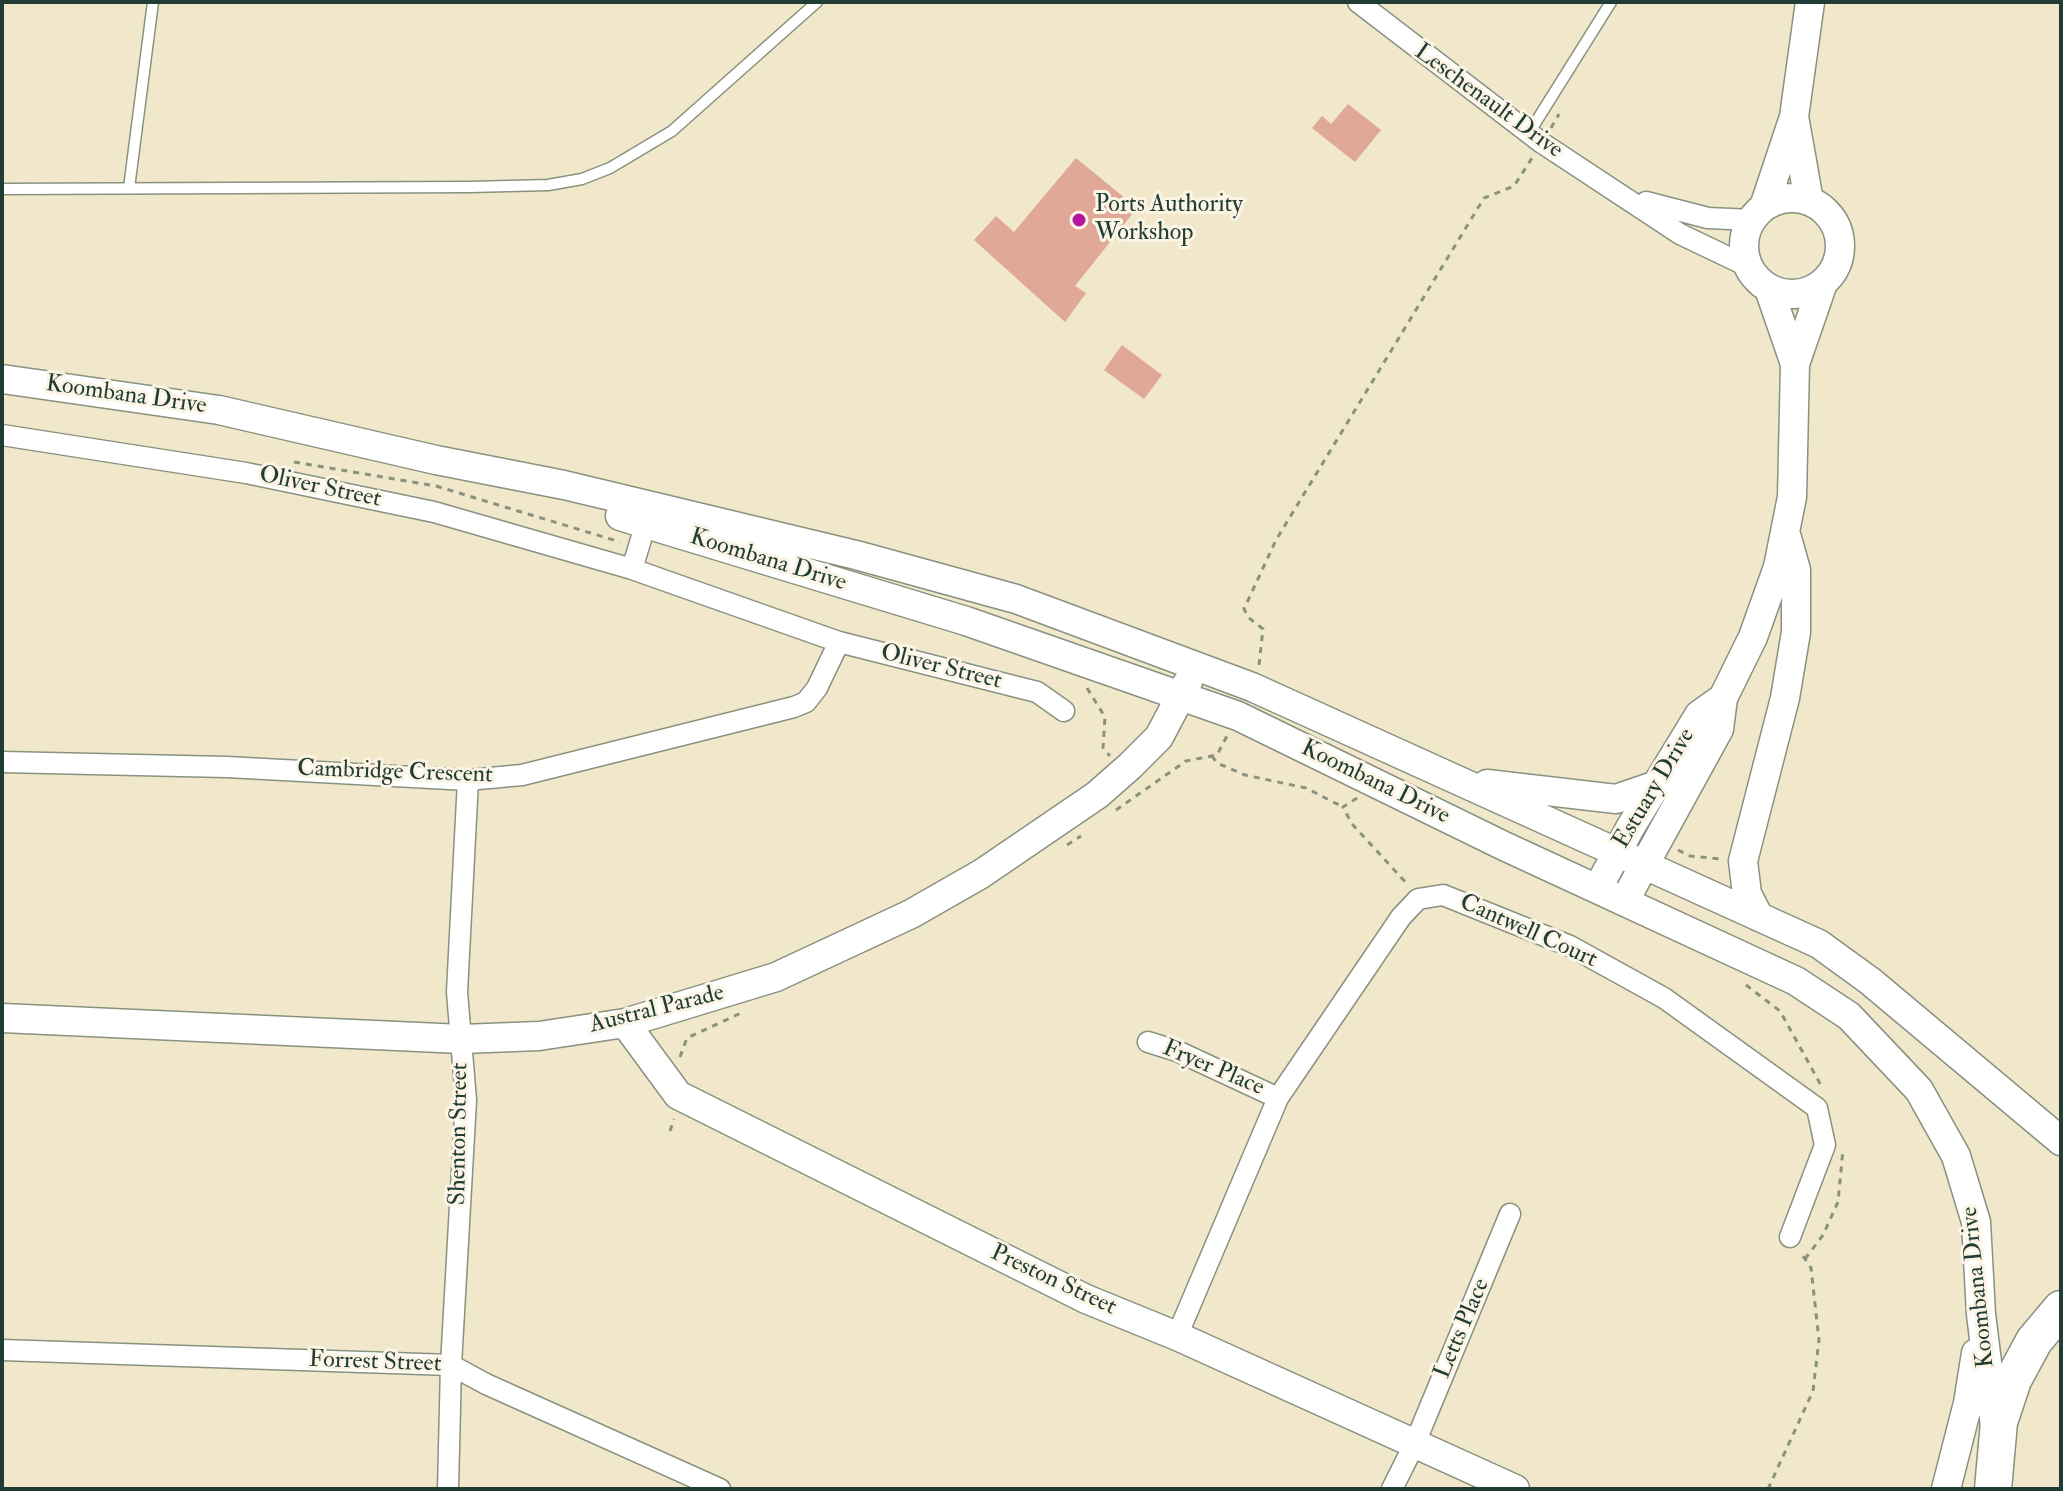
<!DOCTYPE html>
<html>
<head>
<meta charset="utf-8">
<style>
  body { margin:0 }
  #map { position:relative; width:2063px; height:1491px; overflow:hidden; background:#f1e7ca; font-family:"IM FELL Double Pica",serif }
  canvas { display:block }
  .frame { position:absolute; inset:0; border:4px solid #1f3d34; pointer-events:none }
</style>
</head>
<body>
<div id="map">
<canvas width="2063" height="1491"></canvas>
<div class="frame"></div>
</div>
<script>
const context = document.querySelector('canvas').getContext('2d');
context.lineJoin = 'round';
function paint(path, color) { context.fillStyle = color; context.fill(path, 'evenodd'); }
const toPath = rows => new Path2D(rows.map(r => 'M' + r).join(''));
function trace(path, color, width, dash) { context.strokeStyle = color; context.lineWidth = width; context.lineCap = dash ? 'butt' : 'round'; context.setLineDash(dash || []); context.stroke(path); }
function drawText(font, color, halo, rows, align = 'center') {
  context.font = font + ' "IM FELL Double Pica",serif'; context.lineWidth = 6; context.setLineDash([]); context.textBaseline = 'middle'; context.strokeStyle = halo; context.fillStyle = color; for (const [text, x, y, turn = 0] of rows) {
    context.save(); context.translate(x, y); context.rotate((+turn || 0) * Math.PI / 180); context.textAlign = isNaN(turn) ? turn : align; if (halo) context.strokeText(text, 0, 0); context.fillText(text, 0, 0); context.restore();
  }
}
const building = toPath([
  [1348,104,1381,130,1355,162,1312,128,1322,116,1331,124],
  [1076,158,1137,208,1075,286,1086,293,1065,322,974,240,996,216,1014,232],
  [1122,345,1162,375,1144,399,1104,370]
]);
const path = toPath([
  [1551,128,1559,114],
  [294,462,436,486,620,542],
  [1259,665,1263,629,1249,618,1244,609,1276,540,1484,198,1514,186,1532,158],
  [1087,688,1105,717,1103,748,1110,756],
  [1212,756,1217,763,1245,775,1306,788,1343,807],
  [1357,798,1343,807,1352,824,1409,886],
  [1116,810,1186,761,1217,755,1228,734],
  [1067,845,1081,836],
  [1678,850,1690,856,1721,859],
  [1746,985,1780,1011,1823,1089],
  [680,1057,687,1038,741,1013],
  [670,1131,674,1119],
  [1805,1259,1823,1235,1838,1202,1843,1149],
  [1768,1489,1813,1391,1819,1340,1811,1268,1801,1253]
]);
const lane = toPath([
  [1529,133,1611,2],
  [129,188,153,2],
  [2,189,470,187,548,185,582,179,610,168,672,131,817,2]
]);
const street = toPath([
  [1358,2,1542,143,1680,234,1749,267],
  [1646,202,1708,218,1752,220],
  [2,435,246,473,434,512,632,569,839,642,1037,692,1064,711],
  [632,569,649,513],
  [2,762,227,767,468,780,522,775,794,707,806,702,817,688,839,642],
  [1148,1042,1177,1051,1278,1098],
  [1177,1336,1278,1098,1401,917,1418,899,1443,895,1570,946,1664,998,1817,1108,1825,1145,1790,1237],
  [2,1350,451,1365,486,1384,720,1489],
  [448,1489,451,1365,466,1100,457,992,468,780],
  [1392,1489,1415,1443,1510,1214]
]);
const secondary = toPath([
  [1795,122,1809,201],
  '1744 246a48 48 0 1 1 96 0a48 48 0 1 1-96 0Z',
  [1764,207,1794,117,1810,2],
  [1795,364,1823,283],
  [2,379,219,410,436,460,564,485,856,555,1016,599,1252,687,1819,944,1870,981,2061,1141],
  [620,516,966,621,1238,716,1504,846,1796,981,1849,1016,1919,1090,1956,1156,1976,1222,1981,1314,1995,1426],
  [1487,784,1616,799,1654,786],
  [1598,888,1630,828,1699,715,1723,698],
  [1625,900,1719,729,1723,698,1753,637,1778,567,1792,497,1795,364,1769,289],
  [1759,917,1747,894,1743,861,1785,698,1796,632,1796,570,1787,538],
  [2,1018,462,1039,539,1036,625,1023,776,977,911,914,981,874,1097,795,1130,766,1159,737,1188,682],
  [625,1023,678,1095,1086,1299,1177,1336,1515,1489],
  [1946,1489,1968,1403,1976,1353]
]);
const highway = toPath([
  [1993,1489,1999,1422,2013,1380,2034,1341,2061,1309]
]);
const markers = [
  [1079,220,8,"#b5179e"]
];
const streetNames = [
  ["Leschenault Drive",1488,102,36],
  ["Koombana Drive",126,396,8],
  ["Oliver Street",320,488,12],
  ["Koombana Drive",768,561,17],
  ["Oliver Street",941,668,14],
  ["Cambridge Crescent",395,773,2],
  ["Koombana Drive",1375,783,26],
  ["Estuary Drive",1655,789,-59],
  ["Cantwell Court",1528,932,24],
  ["Austral Parade",657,1010,-14],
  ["Fryer Place",1213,1069,23],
  ["Shenton Street",460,1134,-89],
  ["Preston Street",1053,1281,25],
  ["Koombana Drive",1979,1287,-96],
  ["Letts Place",1463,1329,-67],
  ["Forrest Street",375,1363,2]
];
const poiNames = [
  ["Ports Authority",1095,206],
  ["Workshop",1095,234]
];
paint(building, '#dfa897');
trace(lane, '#88927f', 13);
trace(street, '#88927f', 23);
trace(secondary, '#88927f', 31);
trace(highway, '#88927f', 39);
trace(path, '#88927f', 3, [6, 6]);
trace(lane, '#fff', 10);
trace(street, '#fff', 20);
trace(secondary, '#fff', 28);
trace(highway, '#fff', 36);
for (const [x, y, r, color] of markers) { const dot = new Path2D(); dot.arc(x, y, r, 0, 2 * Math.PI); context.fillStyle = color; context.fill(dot); trace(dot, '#fcf5e5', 3); }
drawText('24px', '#1f3d34', '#fcf5e5', streetNames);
drawText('24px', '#1f3d34', '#fcf5e5', poiNames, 'left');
</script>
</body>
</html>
